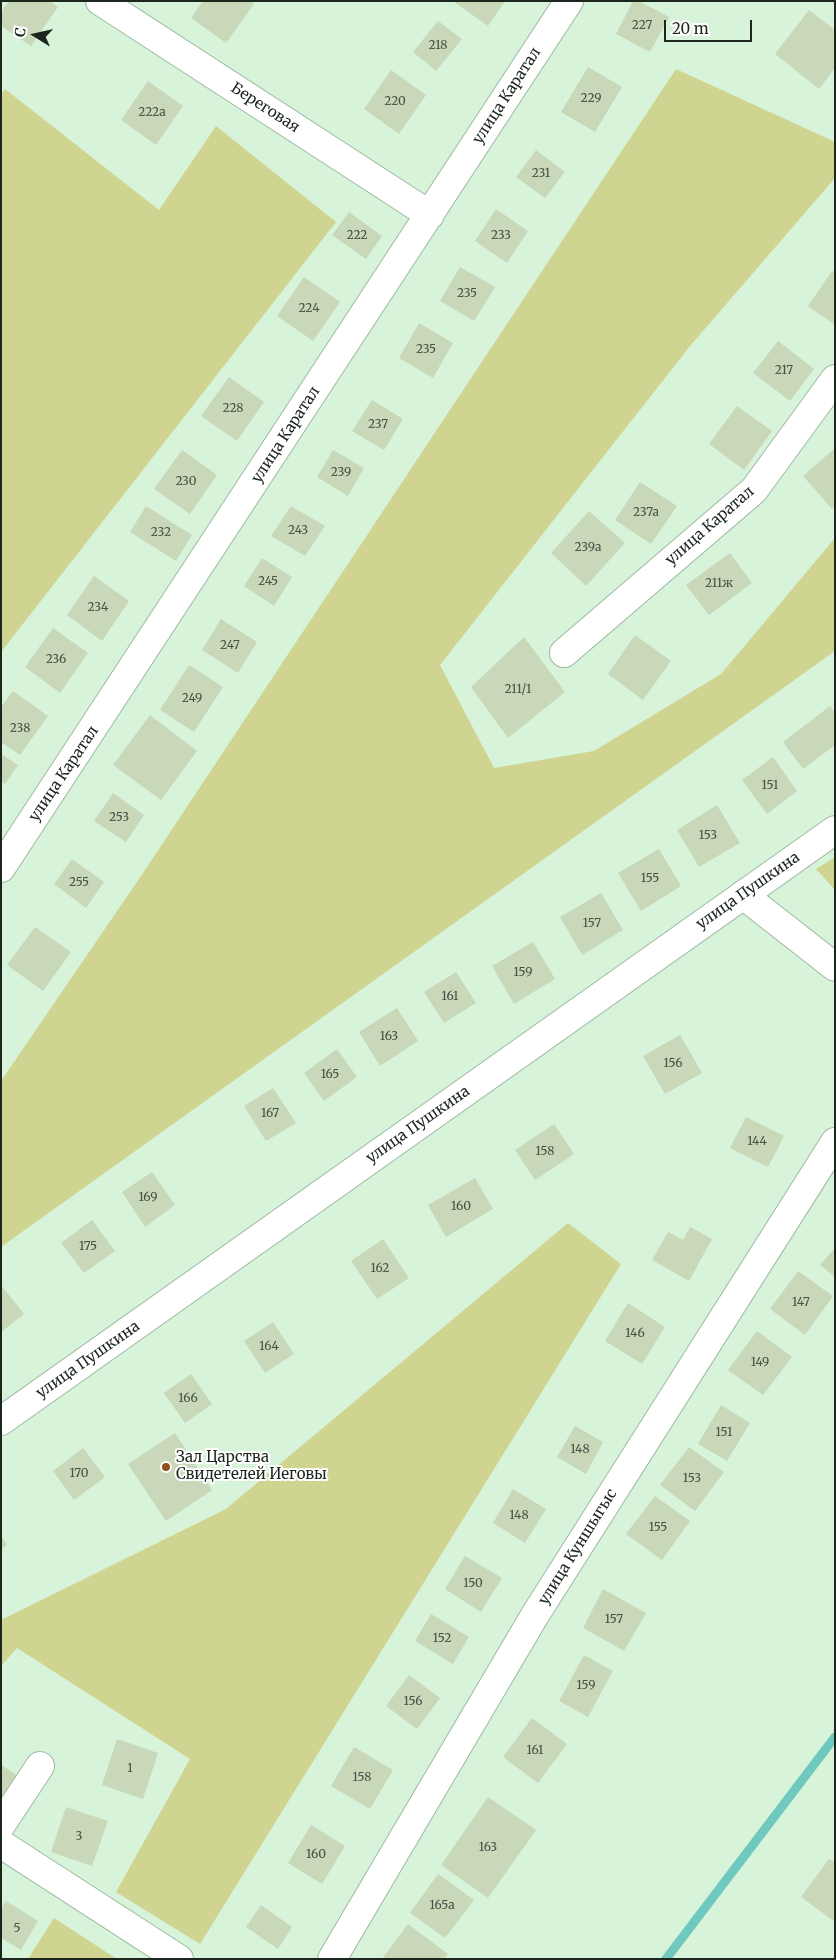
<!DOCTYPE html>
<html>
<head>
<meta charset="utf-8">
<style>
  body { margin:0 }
  #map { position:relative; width:836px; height:1960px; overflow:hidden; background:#d7f3da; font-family:Merriweather,serif }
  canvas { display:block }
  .frame { position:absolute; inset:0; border:2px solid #1c261d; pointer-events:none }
  .north { position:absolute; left:10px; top:10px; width:50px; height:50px; -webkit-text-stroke:4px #fff; paint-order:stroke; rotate:280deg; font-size:14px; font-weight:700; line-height:20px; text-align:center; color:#1c261d }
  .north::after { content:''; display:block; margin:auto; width:18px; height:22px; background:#1c261d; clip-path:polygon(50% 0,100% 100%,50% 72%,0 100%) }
  .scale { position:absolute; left:664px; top:20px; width:88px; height:22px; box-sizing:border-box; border:2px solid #1c261d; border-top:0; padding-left:6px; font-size:15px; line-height:18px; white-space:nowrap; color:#1c261d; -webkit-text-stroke:4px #fff; paint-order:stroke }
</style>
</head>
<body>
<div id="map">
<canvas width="836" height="1960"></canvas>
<div class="frame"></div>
<div class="north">С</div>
<div class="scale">20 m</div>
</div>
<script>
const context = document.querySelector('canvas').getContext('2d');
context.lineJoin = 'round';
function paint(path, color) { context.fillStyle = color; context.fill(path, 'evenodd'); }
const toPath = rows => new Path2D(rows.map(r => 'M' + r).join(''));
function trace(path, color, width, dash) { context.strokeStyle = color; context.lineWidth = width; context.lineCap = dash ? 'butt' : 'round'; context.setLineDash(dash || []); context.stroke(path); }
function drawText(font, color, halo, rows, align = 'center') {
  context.font = font + ' Merriweather,serif'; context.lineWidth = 4; context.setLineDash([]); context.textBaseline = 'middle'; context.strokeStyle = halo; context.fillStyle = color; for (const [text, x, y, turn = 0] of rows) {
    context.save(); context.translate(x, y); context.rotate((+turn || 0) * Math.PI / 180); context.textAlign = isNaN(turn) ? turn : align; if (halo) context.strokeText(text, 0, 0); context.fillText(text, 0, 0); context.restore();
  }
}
const green = toPath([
  [676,69,835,142,835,178,690,346,440,665,494,768,594,751,721,674,835,538,835,651,1,1247,1,1081,143,873],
  [5,89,159,210,216,126,336,222,1,652,1,94],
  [835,857,835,890,816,869],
  [568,1223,621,1264,200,1944,116,1892,190,1759,17,1648,1,1666,1,1620,226,1509],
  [54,1918,117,1959,28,1959]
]);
const stream = toPath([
  [666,1959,835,1737]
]);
const building = toPath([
  [9,1,50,1,58,7,31,46,1,26,1,12],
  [203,1,251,1,254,4,226,43,191,18],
  [453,1,505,1,488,26],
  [633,1,639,1,669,17,650,52,616,34],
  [809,10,835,30,835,68,819,89,775,54],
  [438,21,462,39,436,71,413,52],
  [588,67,622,87,595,132,561,112],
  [391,70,426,95,399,134,364,109],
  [148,81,183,106,156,145,121,120],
  [536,150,565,172,545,198,516,177],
  [496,209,528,231,507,263,475,241],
  [349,212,382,236,366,259,332,235],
  [460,267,495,287,474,321,440,301],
  [832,271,835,272,835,325,808,306],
  [304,277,340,302,313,341,277,316],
  [419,323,453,343,433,378,399,358],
  [778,341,814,369,790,401,753,373],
  [229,377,264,402,237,441,201,416],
  [372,400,403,419,384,450,352,431],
  [737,406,772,431,744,470,709,444],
  [835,448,835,507,832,509,803,476],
  [182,450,217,475,190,514,154,489],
  [333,450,364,468,348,496,317,477],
  [640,482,677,506,651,544,615,520],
  [146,506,192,535,176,561,130,532],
  [291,506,325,526,305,556,271,536],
  [589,511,625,543,586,586,551,553],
  [730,553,752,583,709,615,686,585],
  [262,558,292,577,274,606,244,586],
  [94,576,129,601,102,641,67,615],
  [221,619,257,642,238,673,202,650],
  [53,628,88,653,60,693,25,667],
  [635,635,671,661,643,700,608,674],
  [524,637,565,692,508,738,471,687],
  [189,665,223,687,194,732,160,710],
  [13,691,48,716,20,755,1,742,1,707],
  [830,706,835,713,835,745,803,769,783,742],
  [150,715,197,751,161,800,113,765],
  [1,754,18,765,5,784,1,781],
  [773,757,797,791,767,814,742,780],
  [113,793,144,815,126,842,94,821],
  [717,805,740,843,699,867,677,830],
  [659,849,681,886,641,911,618,873],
  [72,859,104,882,86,908,54,884],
  [601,893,623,930,582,955,560,917],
  [35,927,71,952,43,991,7,965],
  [533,942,555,979,514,1004,492,966],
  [456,972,476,1003,444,1023,424,992],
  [397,1008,418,1041,380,1066,359,1032],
  [680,1035,702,1073,665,1094,643,1056],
  [337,1049,357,1077,324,1101,304,1073],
  [273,1088,296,1123,266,1141,244,1106],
  [746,1117,784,1136,768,1167,730,1148],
  [554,1124,574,1154,535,1180,515,1150],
  [152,1172,175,1205,145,1227,122,1192],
  [475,1178,493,1209,446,1237,428,1205],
  [92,1220,115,1251,84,1273,61,1243],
  [690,1227,712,1239,689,1281,652,1260,668,1232,683,1240],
  [383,1239,409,1278,377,1299,351,1261],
  [835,1248,835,1277,820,1265],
  [798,1271,833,1296,805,1335,770,1309],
  [1,1285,24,1314,1,1332],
  [628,1303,665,1327,642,1364,605,1341],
  [273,1322,294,1354,265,1373,244,1341],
  [757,1331,792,1357,763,1395,728,1370],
  [191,1374,212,1404,185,1423,164,1393],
  [721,1405,750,1423,727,1461,698,1444],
  [575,1426,603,1442,586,1474,557,1457],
  [175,1433,212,1490,166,1521,128,1464],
  [689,1447,724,1472,695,1511,660,1485],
  [83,1448,105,1477,74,1500,53,1471],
  [513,1489,546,1509,525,1543,493,1523],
  [655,1496,690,1521,662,1560,626,1534],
  [1,1537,7,1544,1,1550],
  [465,1556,502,1578,481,1612,445,1589],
  [603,1589,646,1613,624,1651,583,1628],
  [431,1614,469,1637,453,1664,415,1641],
  [584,1655,613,1671,588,1717,559,1701],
  [409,1675,440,1698,417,1729,386,1706],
  [532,1718,567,1744,538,1783,503,1757],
  [117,1739,158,1753,143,1799,102,1785],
  [354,1747,393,1770,370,1809,331,1786],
  [1,1765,17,1775,1,1799],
  [488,1797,536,1830,488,1898,441,1865],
  [66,1807,108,1821,92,1866,51,1852],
  [311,1825,345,1846,322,1884,288,1863],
  [829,1859,835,1862,835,1922,801,1897],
  [438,1874,474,1900,445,1938,410,1913],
  [6,1901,38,1921,21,1950,1,1938,1,1908],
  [261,1905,292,1927,278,1949,246,1927],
  [408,1924,448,1954,444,1959,382,1959]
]);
const minor = toPath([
  [100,1,430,215],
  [564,653,754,490,835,379],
  [1,868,569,1],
  [743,895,835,967],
  [1,1825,40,1766],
  [1,1844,179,1959],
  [332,1959,535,1615,835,1142]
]);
const tertiary = toPath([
  [1,1421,835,830]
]);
const markers = [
  [166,1467,5,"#92501d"]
];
const numberNames = [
  ["227",642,26],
  ["218",438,46],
  ["229",591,99],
  ["220",395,102],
  ["222а",152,113],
  ["231",541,174],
  ["222",357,236],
  ["233",501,236],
  ["235",467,294],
  ["224",309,309],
  ["235",426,350],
  ["217",784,371],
  ["228",233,409],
  ["237",378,425],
  ["239",341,473],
  ["230",186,482],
  ["237а",646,513],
  ["243",298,531],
  ["232",161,533],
  ["239а",588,548],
  ["245",268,582],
  ["211ж",719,584],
  ["234",98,608],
  ["247",230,646],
  ["236",56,660],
  ["211/1",518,690],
  ["249",192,699],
  ["238",20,729],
  ["151",770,786],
  ["253",119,818],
  ["153",708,836],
  ["155",650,879],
  ["255",79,883],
  ["157",592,924],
  ["159",523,973],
  ["161",450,997],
  ["163",389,1037],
  ["156",673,1064],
  ["165",330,1075],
  ["167",270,1114],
  ["144",757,1142],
  ["158",545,1152],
  ["169",148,1198],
  ["160",461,1207],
  ["175",88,1247],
  ["162",380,1269],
  ["147",801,1303],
  ["146",635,1334],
  ["164",269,1347],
  ["149",760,1363],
  ["166",188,1399],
  ["151",724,1433],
  ["148",580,1450],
  ["170",79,1474],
  ["153",692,1479],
  ["148",519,1516],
  ["155",658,1528],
  ["150",473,1584],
  ["157",614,1620],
  ["152",442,1639],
  ["159",586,1686],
  ["156",413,1702],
  ["161",535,1751],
  ["1",130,1769],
  ["158",362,1778],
  ["3",79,1837],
  ["163",488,1848],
  ["160",316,1855],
  ["165а",442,1906],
  ["5",17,1929]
];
const streetNames = [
  ["улица Каратал",507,96,-57],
  ["Береговая",265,108,33],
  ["улица Каратал",286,435,-57],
  ["улица Каратал",710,526,-41],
  ["улица Каратал",64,774,-56],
  ["улица Пушкина",748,891,-35],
  ["улица Пушкина",418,1125,-35],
  ["улица Пушкина",88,1360,-35],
  ["улица Куншыгыс",578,1547,-58]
];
const poiNames = [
  ["Зал Царства",176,1458],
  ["Свидетелей Иеговы",176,1475]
];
paint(green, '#d0d491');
trace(stream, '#6fc9be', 9);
paint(building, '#c8d8b9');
trace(minor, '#9eb9a1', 30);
trace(tertiary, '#9eb9a1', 30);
trace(minor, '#fff', 28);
trace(tertiary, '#fff', 28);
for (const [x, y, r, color] of markers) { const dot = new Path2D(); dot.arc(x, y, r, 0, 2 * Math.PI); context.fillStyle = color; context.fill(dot); trace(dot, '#fff', 2); }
drawText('12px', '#475244', null, numberNames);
drawText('15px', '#1c261d', '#fff', streetNames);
drawText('15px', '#1c261d', '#fff', poiNames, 'left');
</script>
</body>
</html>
